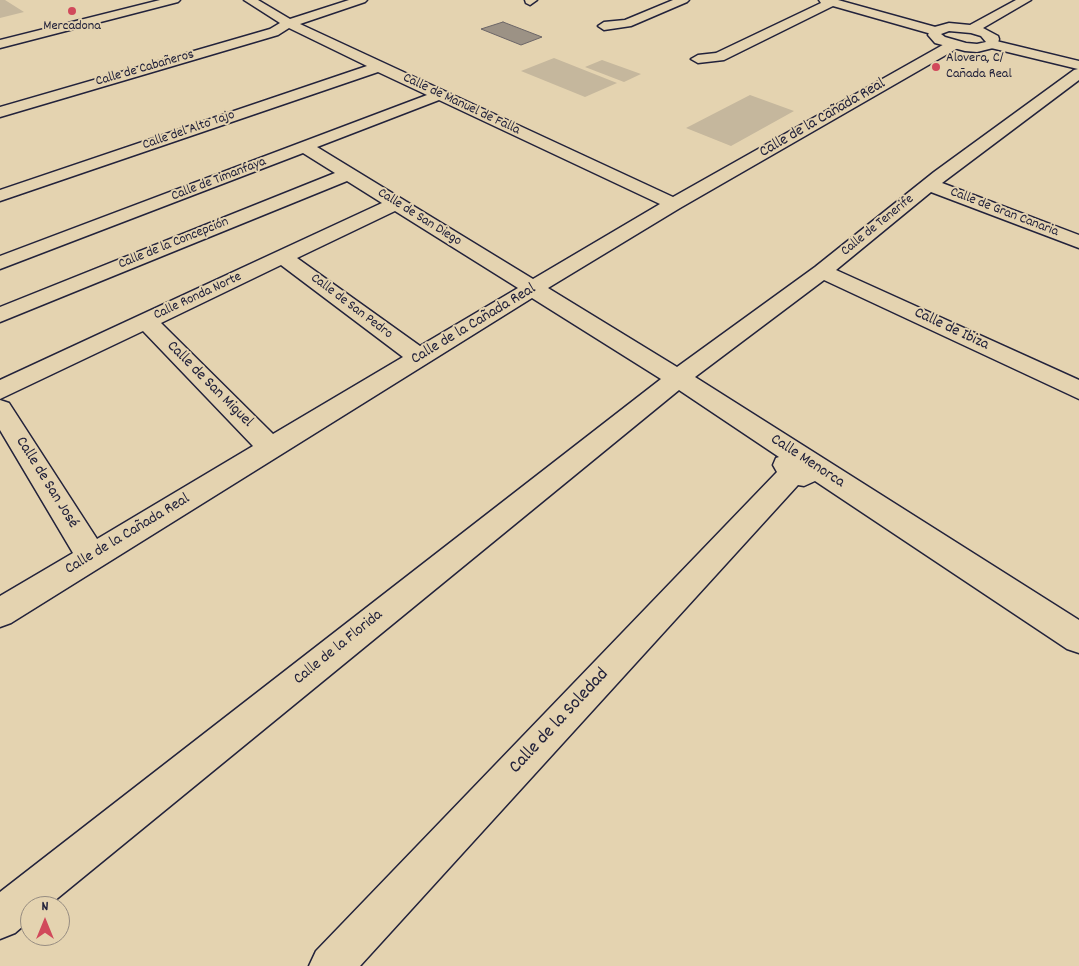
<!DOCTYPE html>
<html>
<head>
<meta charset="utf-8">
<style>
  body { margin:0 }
  #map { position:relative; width:1079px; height:966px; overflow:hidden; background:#e4d3b0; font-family:Dekko,sans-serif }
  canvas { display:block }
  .north { position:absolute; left:20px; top:896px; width:50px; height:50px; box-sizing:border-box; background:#e4d3b0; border:1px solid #968c81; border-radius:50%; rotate:0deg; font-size:14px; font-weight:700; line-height:20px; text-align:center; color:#22223b }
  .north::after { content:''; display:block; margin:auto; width:18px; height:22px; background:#d1495b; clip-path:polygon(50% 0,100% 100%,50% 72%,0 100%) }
</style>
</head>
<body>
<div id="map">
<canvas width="1079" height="966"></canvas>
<div class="north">N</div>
</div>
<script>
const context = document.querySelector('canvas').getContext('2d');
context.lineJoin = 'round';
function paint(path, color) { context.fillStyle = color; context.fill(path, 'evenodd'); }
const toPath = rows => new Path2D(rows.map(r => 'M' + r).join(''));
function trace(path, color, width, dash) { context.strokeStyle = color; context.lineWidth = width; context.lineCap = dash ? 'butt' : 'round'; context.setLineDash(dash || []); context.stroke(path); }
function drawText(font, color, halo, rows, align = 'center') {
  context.font = font + ' Dekko,sans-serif'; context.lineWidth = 4; context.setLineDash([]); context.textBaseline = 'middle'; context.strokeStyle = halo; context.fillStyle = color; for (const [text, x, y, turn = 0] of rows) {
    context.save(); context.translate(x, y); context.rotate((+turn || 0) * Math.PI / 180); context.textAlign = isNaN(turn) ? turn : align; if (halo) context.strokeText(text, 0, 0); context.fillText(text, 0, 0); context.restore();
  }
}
const green = toPath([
  [0,0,5,0,24,12,0,18],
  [554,58,617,83,585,97,521,71],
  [602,60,641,74,624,82,585,67],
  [750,95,794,111,731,146,686,128]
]);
const water = toPath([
  [503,22,542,37,521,45,481,29,503,22]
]);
const street = toPath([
  [160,0,180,0,178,2,0,48,0,40,160,0],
  [244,0,258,0,290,19,349,0,367,0,365,2,300,24,673,197,948,42,958,42,960,45,958,48,680,208,548,288,677,367,815,267,934,172,1074,70,1078,69,987,47,985,44,987,41,992,40,1079,61,1079,80,942,183,1079,235,1079,248,931,192,836,270,1079,380,1079,399,824,280,695,377,1079,620,1079,653,1067,649,815,481,804,486,798,485,360,966,309,966,316,951,777,472,773,465,776,458,779,457,679,390,48,906,30,906,30,920,15,933,0,939,0,892,661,379,532,298,11,623,0,627,0,596,73,553,0,430,0,400,9,403,97,539,253,446,143,331,0,399,0,380,382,203,347,181,0,322,0,307,335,173,303,153,0,269,0,256,427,95,378,72,0,201,0,190,367,66,289,28,278,35,0,117,0,107,270,29,280,23,244,0],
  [439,100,660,204,533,279,317,147,439,100],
  [395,211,518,288,420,346,297,258,395,211],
  [281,265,403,357,273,434,161,323,281,265],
  [525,0,537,0,530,5,526,3,525,0],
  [673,0,689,0,687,2,631,26,604,30,598,26,604,22,625,20,673,0],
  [819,0,838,0,939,28,941,31,935,35,833,6,724,60,698,63,691,59,698,55,716,53,821,3,819,0]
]);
const secondary = toPath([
  [1016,0,1031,0,983,28,998,36,999,39,997,47,977,52,965,51,935,43,928,35,931,28,949,23,970,25,1016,0],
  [949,31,971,33,981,36,986,42,977,44,966,43,945,37,941,34,949,31]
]);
const markers = [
  [72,11,5,"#d1495b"],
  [936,67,5,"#d1495b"]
];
const farPoinames = [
  ["Mercadona",72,27],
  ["Alovera, C/",946,59,"left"],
  ["Cañada Real",946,75,"left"]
];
const farStreetnames = [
  ["Calle de Cabañeros",145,69,-16],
  ["Calle de Manuel de Falla",461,105,25],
  ["Calle del Alto Tajo",189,131,-19],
  ["Calle de Timanfaya",219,180,-21],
  ["Calle de Gran Canaria",1004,213,21],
  ["Calle de San Diego",419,218,32],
  ["Calle de Tenerife",878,226,-39],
  ["Calle de la Concepción",174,244,-22],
  ["Calle Ronda Norte",198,297,-25],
  ["Calle de San Pedro",351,307,37]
];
const streetNames = [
  ["Calle de la Cañada Real",823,119,-30],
  ["Calle de la Cañada Real",474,325,-31],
  ["Calle de Ibiza",951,330,25],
  ["Calle de San Miguel",209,385,45],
  ["Calle Menorca",807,462,33],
  ["Calle de San José",46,483,58],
  ["Calle de la Cañada Real",128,535,-31],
  ["Calle de la Florida",339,648,-39]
];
const nearStreetnames = [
  ["Calle de la Soledad",560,722,-47]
];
paint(green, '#c5b79d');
paint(water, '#9c9285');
trace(water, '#6b6567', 1);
trace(street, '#22223b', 3);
trace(secondary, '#22223b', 3);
paint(street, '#e4d3b0');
paint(secondary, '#e4d3b0');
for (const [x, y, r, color] of markers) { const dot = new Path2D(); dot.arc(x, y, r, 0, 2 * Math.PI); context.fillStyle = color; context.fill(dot); trace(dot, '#e4d3b0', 2); }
drawText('14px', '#22223b', '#e4d3b0', farPoinames);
drawText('14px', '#22223b', '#e4d3b0', farStreetnames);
drawText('16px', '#22223b', '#e4d3b0', streetNames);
drawText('19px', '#22223b', '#e4d3b0', nearStreetnames);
</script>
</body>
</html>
